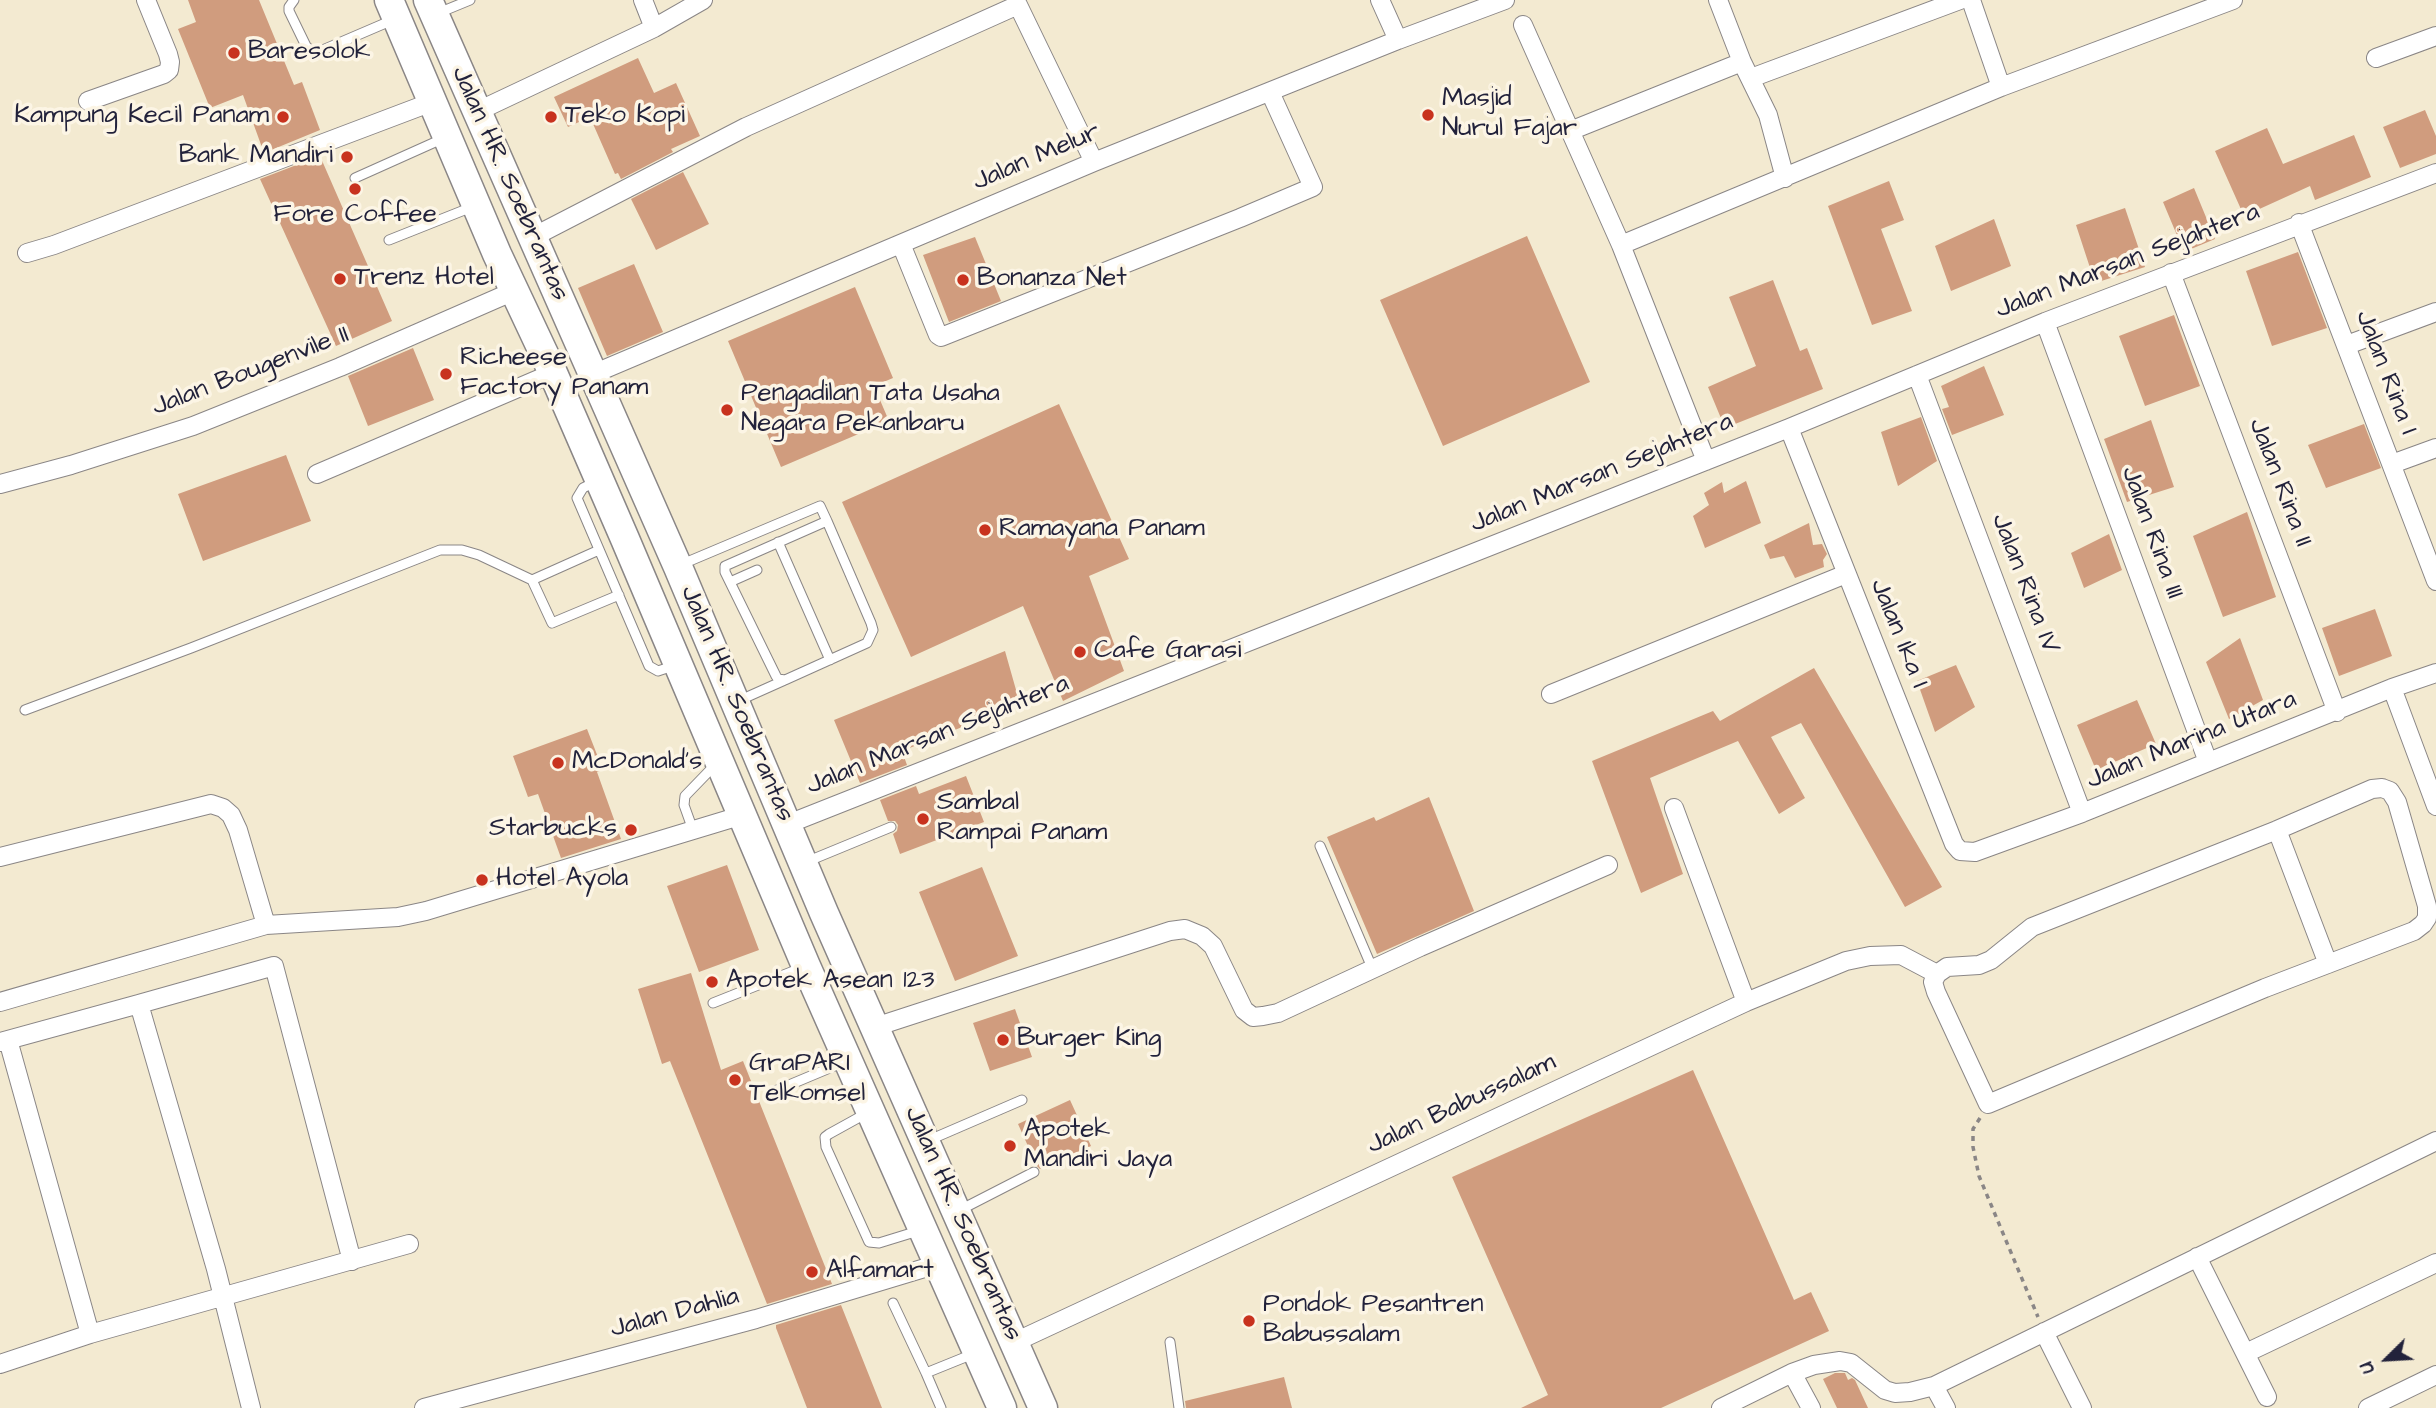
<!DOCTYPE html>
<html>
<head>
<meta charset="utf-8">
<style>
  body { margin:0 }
  #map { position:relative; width:2436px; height:1408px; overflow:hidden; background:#f3ead1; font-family:"Architects Daughter",sans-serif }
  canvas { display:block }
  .north { position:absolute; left:2352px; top:1324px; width:70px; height:70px; -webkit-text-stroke:5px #fcf5e5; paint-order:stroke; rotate:246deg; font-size:19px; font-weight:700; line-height:28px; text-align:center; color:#22223b }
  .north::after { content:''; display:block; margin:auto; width:24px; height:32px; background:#22223b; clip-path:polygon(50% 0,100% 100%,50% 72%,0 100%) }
</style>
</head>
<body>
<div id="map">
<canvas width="2436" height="1408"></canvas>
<div class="north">U</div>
</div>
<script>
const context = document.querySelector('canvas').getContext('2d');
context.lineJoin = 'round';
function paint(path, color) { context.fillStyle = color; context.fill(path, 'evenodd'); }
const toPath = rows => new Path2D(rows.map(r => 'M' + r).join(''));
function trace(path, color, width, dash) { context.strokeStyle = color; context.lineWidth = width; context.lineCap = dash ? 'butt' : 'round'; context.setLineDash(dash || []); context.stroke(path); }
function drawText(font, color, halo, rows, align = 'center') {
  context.font = font + ' "Architects Daughter",sans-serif'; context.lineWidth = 7; context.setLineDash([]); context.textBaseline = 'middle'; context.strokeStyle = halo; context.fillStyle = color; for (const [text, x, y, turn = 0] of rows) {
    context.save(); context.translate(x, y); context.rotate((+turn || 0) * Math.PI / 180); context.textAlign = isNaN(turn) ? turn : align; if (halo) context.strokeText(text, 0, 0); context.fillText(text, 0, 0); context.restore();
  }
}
const building = toPath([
  [188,0,259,0,294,85,302,82,320,130,264,153,243,95,210,108,178,29,196,22],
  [638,58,654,93,676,83,700,136,671,149,673,152,621,179,618,173,615,174,590,117,568,127,554,97],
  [2425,110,2436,136,2436,154,2400,168,2383,127],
  [2267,128,2283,164,2354,135,2371,177,2315,200,2310,186,2244,216,2215,151],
  [320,156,392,321,336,346,260,179],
  [683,172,709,224,656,250,631,199],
  [1889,181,1904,220,1881,229,1912,311,1872,325,1828,206],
  [2194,188,2215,239,2184,252,2163,202],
  [2125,208,2145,267,2095,283,2076,225],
  [1994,219,2011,266,1951,291,1935,246],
  [1527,236,1590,382,1443,446,1380,300],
  [975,237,1001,301,949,322,923,255],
  [2298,252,2327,328,2272,346,2246,271],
  [634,264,663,332,607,356,578,288],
  [1773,280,1800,351,1807,348,1823,389,1725,428,1708,387,1756,366,1729,297],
  [855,287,893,378,874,386,889,421,781,467,728,341],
  [2174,315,2200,386,2145,406,2119,336],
  [413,348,434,400,368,426,348,376],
  [1984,366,2004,415,1952,435,1942,409,1949,407,1941,386],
  [1059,404,1129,559,1089,576,1124,671,1063,701,1023,606,911,657,842,502],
  [1921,417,1937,461,1898,486,1881,432],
  [2151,420,2174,487,2127,502,2104,439],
  [2364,424,2381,468,2326,488,2308,445],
  [286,455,311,521,203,561,178,494],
  [1746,481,1761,523,1705,548,1693,516,1709,505,1704,493,1722,482,1724,493],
  [2247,512,2276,597,2223,617,2193,536],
  [1809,523,1813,545,1822,544,1827,554,1823,560,1824,567,1795,578,1784,556,1770,559,1764,545],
  [2109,534,2122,570,2084,588,2071,553],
  [2375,609,2392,656,2339,676,2322,628],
  [2240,638,2263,700,2229,719,2206,662],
  [1005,651,1020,704,902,751,907,765,860,783,834,720],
  [1956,665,1975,707,1935,732,1917,681],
  [1814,668,1942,887,1905,907,1801,723,1771,737,1805,798,1779,814,1738,741,1650,778,1683,874,1641,893,1592,761,1713,711,1720,721],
  [2137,700,2156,744,2096,770,2077,725],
  [587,729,603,770,597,772,621,839,561,858,538,794,528,797,513,756],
  [966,776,984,822,900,854,893,834,897,831,898,825,895,821,888,821,880,800,916,786,919,794],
  [1429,797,1474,911,1377,954,1327,837,1374,817,1376,821],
  [727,865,759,950,699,972,667,886],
  [982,867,1018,956,955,981,919,892],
  [691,973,721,1070,743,1061,832,1284,767,1304,670,1061,662,1064,638,989],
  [1015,1009,1032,1057,990,1071,973,1023],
  [1693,1070,1794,1300,1811,1292,1829,1331,1661,1408,1521,1408,1548,1395,1452,1177],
  [1070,1100,1091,1146,1040,1169,1037,1166,1018,1124],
  [841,1305,882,1408,807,1408,776,1328,776,1325],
  [1835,1373,1845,1373,1848,1380,1852,1378,1855,1380,1868,1408,1837,1408,1823,1379],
  [1284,1377,1292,1408,1186,1408,1185,1401]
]);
const path = toPath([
  [1980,1118,1973,1129,1973,1147,1979,1176,2038,1317]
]);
const service = toPath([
  [294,0,289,7,289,11,306,46,311,51,318,52,395,19],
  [436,14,470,0],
  [355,178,442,139],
  [389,240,472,207],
  [595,482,583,488,577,498,649,666,658,671,676,665],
  [778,542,830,660],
  [680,565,820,506,827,521,871,623,873,630,867,643,785,680,778,679,776,676,725,572,725,566,827,521],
  [532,580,599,550],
  [730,582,757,570],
  [738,701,785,680],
  [25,710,191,648,440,550,462,550,479,555,532,580,552,623,619,595],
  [693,830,684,805,685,796,715,765],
  [1320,846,1373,970],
  [806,862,891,827],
  [713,1003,801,968],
  [770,1093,844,1062],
  [867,1113,829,1134,825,1137,826,1147,869,1242,879,1243,918,1231],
  [927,1141,1022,1100],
  [958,1211,1034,1172],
  [893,1303,926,1373],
  [1170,1342,1179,1408],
  [941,1408,926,1373,973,1354]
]);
const minor = toPath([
  [643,0,654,28],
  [1380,0,1398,40],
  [1718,0,1742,62,1768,115,1785,178],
  [1971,0,2001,87],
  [1523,25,1621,245,1706,461],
  [2376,58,2436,36],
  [1751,78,1960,0],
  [88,101,164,74,169,70,170,62,168,54,146,0],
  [476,112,654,28,703,0],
  [1570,131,1742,62],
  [2299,223,2436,581],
  [531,238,746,127,1018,5,1094,162],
  [901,244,938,335,941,337,1240,218,1313,187,1270,92],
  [1621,245,2001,87,2233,0],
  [27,253,54,245,432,102],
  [2171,273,2337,712],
  [2045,322,2208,762],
  [2347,345,2436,312],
  [593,374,1094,162,1398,40,1505,0],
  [1917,375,2082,813],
  [1789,428,1954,844,1960,851,1975,852,2082,813,2392,688,2436,673],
  [2392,464,2436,448],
  [317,474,553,373],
  [0,484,71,465,193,426,340,367,514,291],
  [2392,688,2436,806],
  [1551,694,1846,574],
  [2382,788,2390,791,2397,802,2427,906,2427,918,2423,924,2414,931,2265,988,1988,1104,1936,992,1933,982,1937,974,1947,967,1979,965,1991,960,2032,927,2277,830,2372,789,2382,788],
  [1674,808,1746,1002],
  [788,824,1789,428,2045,322,2436,173],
  [2277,830,2328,964],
  [0,857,211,804,223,808,231,815,238,830,266,925],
  [0,1002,266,925,398,917,426,911,743,815],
  [875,1027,1170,931,1185,929,1202,936,1213,946,1244,1010,1253,1017,1263,1016,1278,1013,1420,947,1608,865],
  [8,1040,90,1334],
  [0,1042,139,1004],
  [2197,1257,2267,1397],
  [2044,1332,2082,1408],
  [1015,1342,1746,1002,1846,961,1870,956,1901,955,1937,974],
  [2246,1353,2436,1263],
  [0,1364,90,1334,409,1244],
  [1792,1373,1811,1408],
  [1934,1386,1946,1408],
  [251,1408,216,1269,139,1004,274,966,352,1261],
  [424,1408,756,1319,938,1264],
  [1721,1408,1792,1373,1814,1365,1840,1361,1851,1363,1885,1390,1895,1393,1910,1392,1934,1386,2436,1141],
  [2368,1408,2436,1375]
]);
const primary = toPath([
  [389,0,497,254,553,373,625,539,806,966,1002,1408],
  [428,0,678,567,824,913,1043,1408]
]);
const markers = [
  [234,53,7,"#c8321e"],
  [1428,115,7,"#c8321e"],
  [283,117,7,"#c8321e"],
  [551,117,7,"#c8321e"],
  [347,157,7,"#c8321e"],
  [355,189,7,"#c8321e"],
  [340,279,7,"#c8321e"],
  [963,280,7,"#c8321e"],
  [446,374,7,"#c8321e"],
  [727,410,7,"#c8321e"],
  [985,530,7,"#c8321e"],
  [1080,652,7,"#c8321e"],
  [558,763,7,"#c8321e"],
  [923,819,7,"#c8321e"],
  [631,830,7,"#c8321e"],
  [482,880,7,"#c8321e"],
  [712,982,7,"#c8321e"],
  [1003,1040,7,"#c8321e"],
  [735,1080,7,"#c8321e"],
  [1010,1146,7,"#c8321e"],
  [812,1272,7,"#c8321e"],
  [1249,1321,7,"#c8321e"]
];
const poiNames = [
  ["Baresolok",248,53],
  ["Masjid",1442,100],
  ["Nurul Fajar",1442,130],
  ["Kampung Kecil Panam",269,117,"right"],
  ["Teko Kopi",565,117],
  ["Bank Mandiri",333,157,"right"],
  ["Fore Coffee",355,216,"center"],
  ["Trenz Hotel",354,279],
  ["Bonanza Net",977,280],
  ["Richeese",460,359],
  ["Factory Panam",460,389],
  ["Pengadilan Tata Usaha",741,395],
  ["Negara Pekanbaru",741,425],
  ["Ramayana Panam",999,530],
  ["Cafe Garasi",1094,652],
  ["McDonald's",572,763],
  ["Sambal",937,804],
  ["Rampai Panam",937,834],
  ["Starbucks",617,830,"right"],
  ["Hotel Ayola",496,880],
  ["Apotek Asean 123",726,982],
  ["Burger King",1017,1040],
  ["GraPARI",749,1065],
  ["Telkomsel",749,1095],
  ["Apotek",1024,1131],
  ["Mandiri Jaya",1024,1161],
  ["Alfamart",826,1272],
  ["Pondok Pesantren",1263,1306],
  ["Babussalam",1263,1336]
];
const streetNames = [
  ["Jalan Melur",1037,158,-23],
  ["Jalan HR. Soebrantas",509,184,66],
  ["Jalan Marsan Sejahtera",2128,262,-21],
  ["Jalan Bougenvile II",251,372,-21],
  ["Jalan Rina I",2385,373,69],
  ["Jalan Marsan Sejahtera",1602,474,-22],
  ["Jalan Rina II",2279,483,69],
  ["Jalan Rina III",2151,533,70],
  ["Jalan Rina IV",2024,584,69],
  ["Jalan Ika I",1898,634,68],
  ["Jalan HR. Soebrantas",736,704,67],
  ["Jalan Marsan Sejahtera",938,736,-22],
  ["Jalan Marina Utara",2192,741,-22],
  ["Jalan Babussalam",1462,1105,-25],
  ["Jalan HR. Soebrantas",962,1224,66],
  ["Jalan Dahlia",675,1314,-15]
];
paint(building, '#d09c7e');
trace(service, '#8a8686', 11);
trace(minor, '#8a8686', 20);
trace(primary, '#8a8686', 31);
trace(path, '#8a8686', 3.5, [5, 5]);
trace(service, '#fff', 9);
trace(minor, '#fff', 18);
trace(primary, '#fff', 28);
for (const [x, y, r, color] of markers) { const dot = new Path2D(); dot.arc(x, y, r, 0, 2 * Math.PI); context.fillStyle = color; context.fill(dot); trace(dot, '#fcf5e5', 2.5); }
drawText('26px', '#22223b', '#fcf5e5', poiNames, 'left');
drawText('26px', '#22223b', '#fcf5e5', streetNames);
</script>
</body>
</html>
